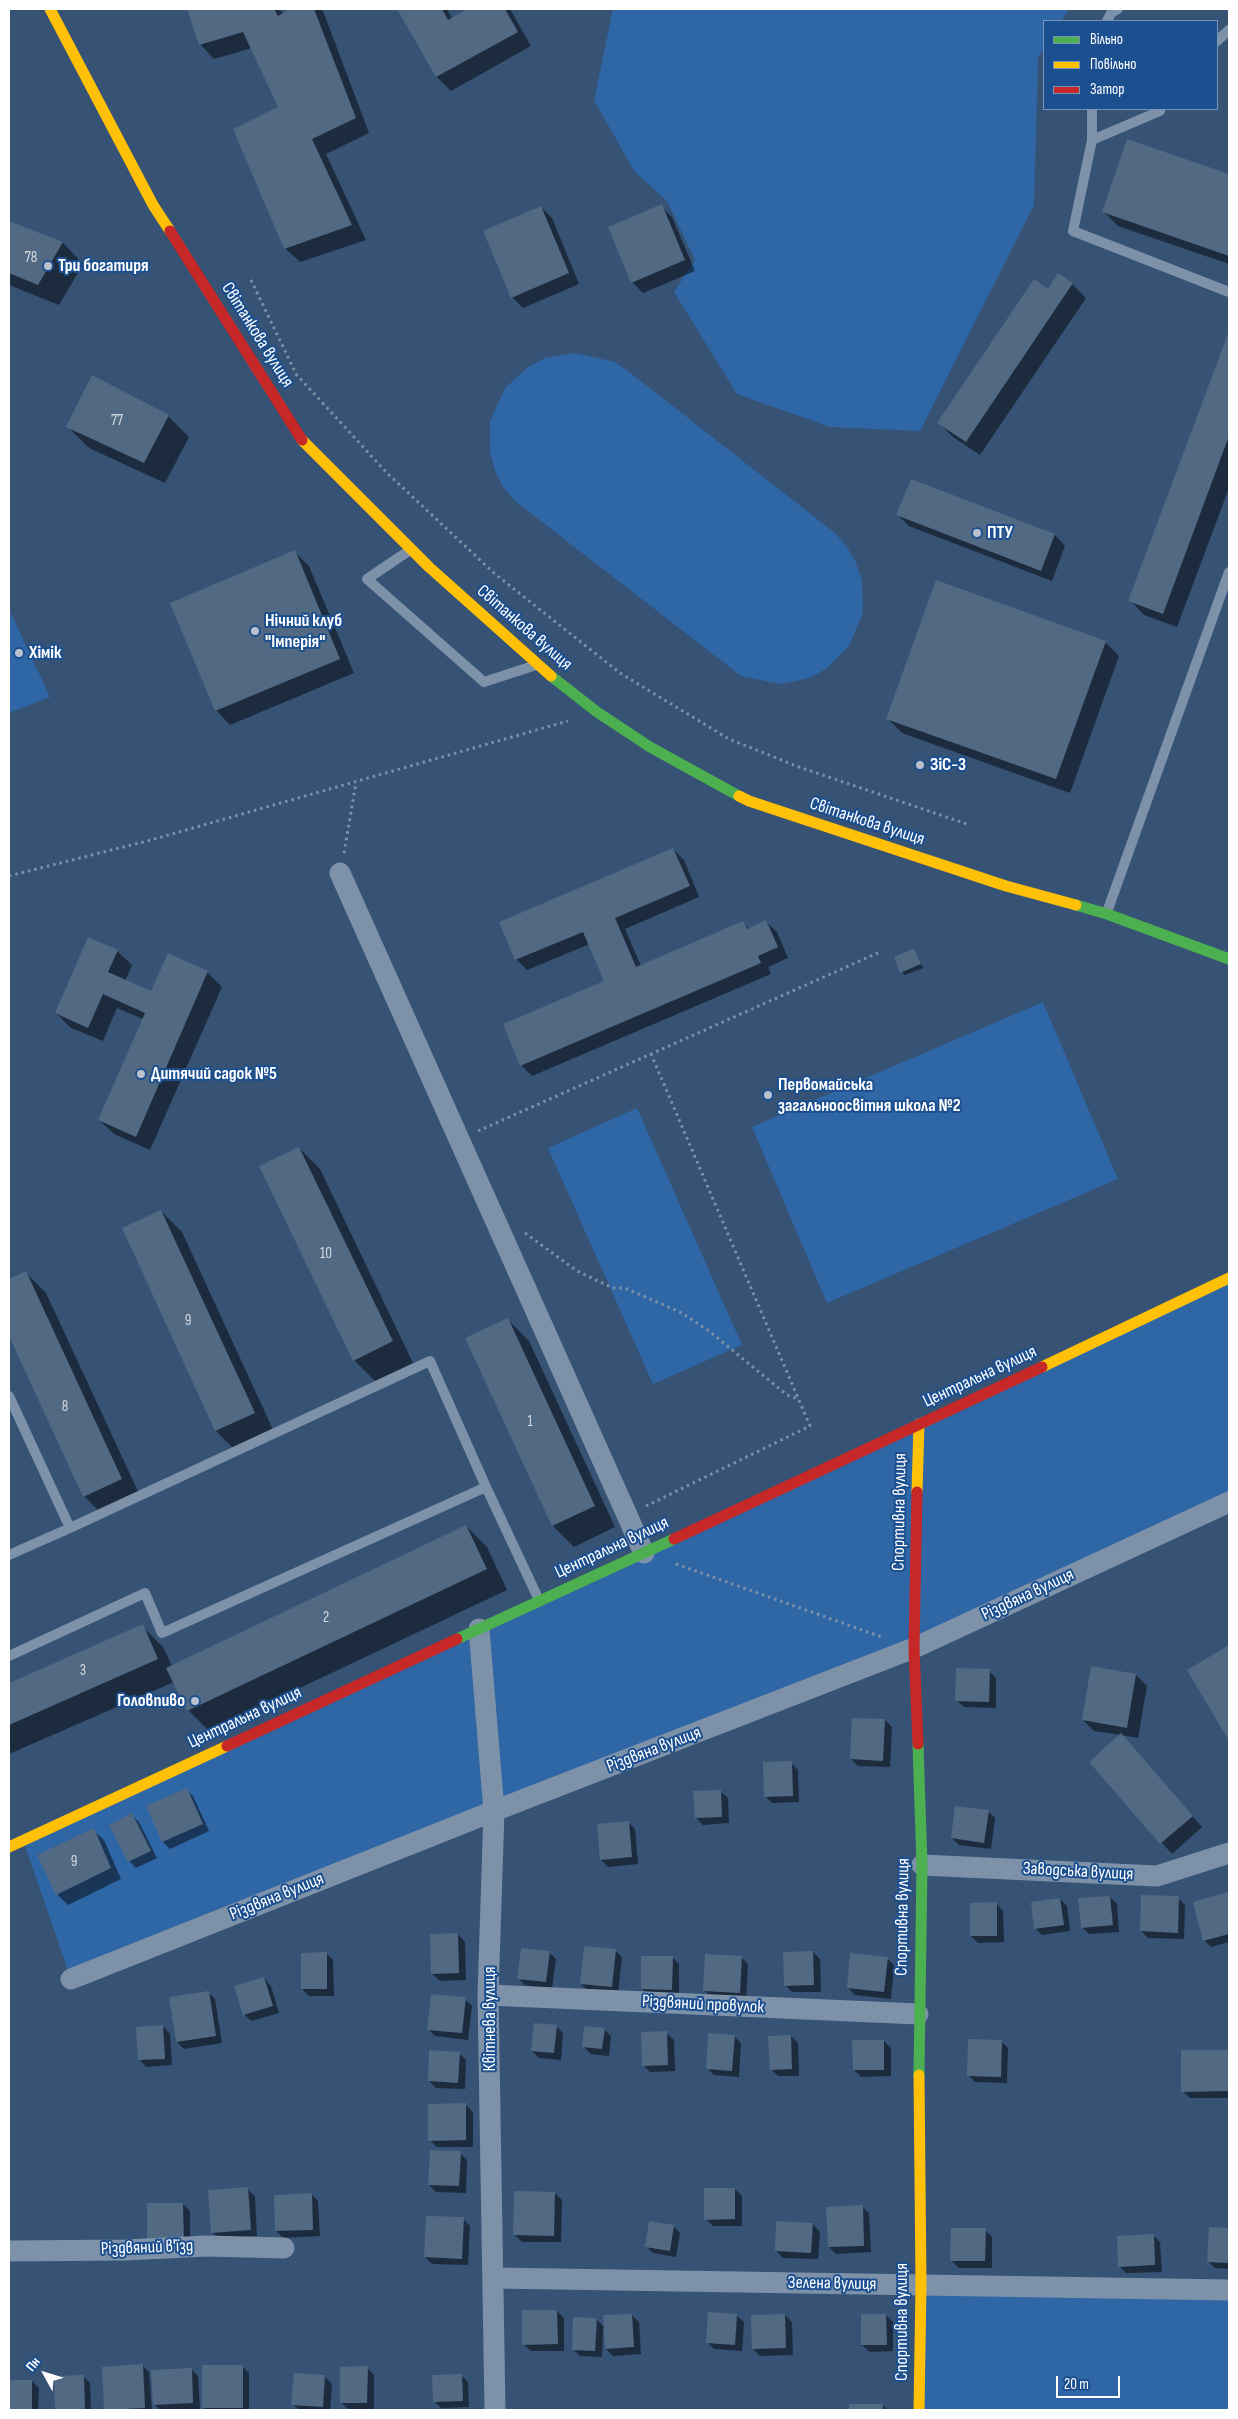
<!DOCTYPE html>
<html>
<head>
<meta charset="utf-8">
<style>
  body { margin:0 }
  #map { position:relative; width:1238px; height:2419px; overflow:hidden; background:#365274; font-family:"Sofia Sans Condensed",sans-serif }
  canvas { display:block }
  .frame { position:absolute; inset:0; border:10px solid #fff; pointer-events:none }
  .legend { position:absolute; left:1043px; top:20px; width:175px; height:90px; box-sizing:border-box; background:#1b4f8f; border:1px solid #7695bc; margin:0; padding:6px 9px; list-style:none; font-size:15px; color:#fff }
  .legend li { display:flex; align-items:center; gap:10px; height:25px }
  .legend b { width:25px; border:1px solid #7695bc }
  .north { position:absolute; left:20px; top:2349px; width:50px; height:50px; -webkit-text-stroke:4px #1b4f8f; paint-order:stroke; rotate:309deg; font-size:14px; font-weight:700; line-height:20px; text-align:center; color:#fff }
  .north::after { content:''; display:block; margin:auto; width:18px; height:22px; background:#fff; clip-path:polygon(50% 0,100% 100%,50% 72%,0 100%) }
  .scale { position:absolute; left:1056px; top:2376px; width:64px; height:22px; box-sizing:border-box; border:2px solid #fff; border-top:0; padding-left:6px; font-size:15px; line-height:18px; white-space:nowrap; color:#fff; -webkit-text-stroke:4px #1b4f8f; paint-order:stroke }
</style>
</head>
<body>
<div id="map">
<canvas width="1238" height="2419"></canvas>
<div class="frame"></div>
<ul class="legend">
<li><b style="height:6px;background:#4caf50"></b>Вільно</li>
<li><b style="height:6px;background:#ffc107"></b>Повільно</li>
<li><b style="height:6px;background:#c62828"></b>Затор</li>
</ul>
<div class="north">Пн</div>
<div class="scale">20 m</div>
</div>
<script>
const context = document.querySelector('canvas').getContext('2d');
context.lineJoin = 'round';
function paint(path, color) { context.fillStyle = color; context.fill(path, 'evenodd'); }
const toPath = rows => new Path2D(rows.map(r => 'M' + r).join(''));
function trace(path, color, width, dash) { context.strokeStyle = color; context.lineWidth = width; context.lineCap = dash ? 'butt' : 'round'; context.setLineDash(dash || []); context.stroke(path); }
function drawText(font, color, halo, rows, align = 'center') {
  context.font = font + ' "Sofia Sans Condensed",sans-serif'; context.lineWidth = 4; context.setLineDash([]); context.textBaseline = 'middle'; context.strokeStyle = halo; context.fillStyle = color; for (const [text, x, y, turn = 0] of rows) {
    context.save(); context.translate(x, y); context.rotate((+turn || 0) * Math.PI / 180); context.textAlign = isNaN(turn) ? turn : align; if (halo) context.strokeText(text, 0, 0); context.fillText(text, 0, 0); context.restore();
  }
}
const green = toPath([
  [613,9,1069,9,1061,21,1044,21,1044,48,1038,58,1034,205,920,431,830,427,737,394,674,292,695,260,667,201,634,171,594,100],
  [575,353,615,362,628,371,835,533,847,547,855,560,862,581,863,612,849,646,827,668,810,678,781,684,741,676,515,501,503,487,496,473,490,452,490,421,505,388,528,367,545,358],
  [9,609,50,697,9,713],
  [1043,1002,1118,1179,827,1303,752,1127],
  [637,1108,742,1345,653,1384,548,1148],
  [1229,1279,1229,1502,914,1648,71,1979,23,1840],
  [921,2285,1229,2290,1229,2410,919,2410]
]);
const shadow = toPath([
  [189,9,280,9,283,14,292,9,321,9,323,11,369,133,326,154,366,240,300,262,285,248,280,107,252,48,214,59,200,44],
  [399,9,447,9,452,18,470,9,510,9,531,46,451,91,437,77],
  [1128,141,1229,176,1229,264,1118,226,1104,212],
  [661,206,672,217,695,271,643,293,632,282],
  [541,207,552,218,579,284,523,308,512,297],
  [9,222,63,243,83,264,59,305,9,285],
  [1072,284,1086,298,980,455,953,437,939,423,1048,290],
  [1229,334,1229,488,1177,627,1144,615,1130,600],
  [168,416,189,437,165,483,89,448,68,427],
  [911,480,1055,535,1065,546,1052,581,909,526,898,515],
  [294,551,309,566,354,673,230,725,216,710],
  [1105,642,1119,656,1070,793,902,733,887,718],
  [673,849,684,860,699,897,625,929,641,966,743,923,749,929,766,922,777,932,788,958,768,967,771,974,532,1076,521,1065,605,981,590,944,527,970,517,960,501,923],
  [914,950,923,968,905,975,902,972],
  [117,951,132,965,125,981,152,993,207,972,222,987,150,1150,114,1134,99,1120,143,1019,117,1008,103,1041,71,1028,56,1013],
  [299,1148,320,1169,413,1363,375,1381,354,1360],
  [161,1211,182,1232,275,1434,237,1452,216,1431,123,1229],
  [25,1272,46,1293,142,1500,105,1517,84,1496,9,1333,9,1280],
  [508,1320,529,1341,615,1527,574,1547,553,1526,467,1339],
  [466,1526,487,1547,507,1590,209,1731,188,1710,174,1682,9,1754,9,1684,142,1626,163,1647,172,1666],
  [1229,1647,1229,1738,1189,1671],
  [989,1671,996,1678,996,1708,964,1707,956,1700],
  [1136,1675,1147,1686,1138,1738,1121,1735,1202,1827,1172,1854,1090,1762,1121,1735,1094,1731,1083,1720],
  [885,1720,892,1727,890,1767,858,1766,851,1759],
  [791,1763,798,1770,799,1802,772,1803,765,1796],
  [186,1789,193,1796,209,1831,170,1849,163,1842,147,1807],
  [720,1791,728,1798,729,1823,703,1825,696,1818],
  [988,1811,995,1818,991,1849,959,1845,952,1838],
  [132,1815,139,1822,157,1858,136,1868,129,1861],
  [628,1822,635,1829,638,1864,608,1867,601,1860],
  [93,1830,104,1840,121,1879,68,1905,57,1894],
  [1228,1893,1229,1942,1211,1947,1204,1940],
  [1110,1897,1117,1904,1119,1932,1089,1934,1082,1927],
  [1178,1898,1185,1905,1184,1939,1148,1938,1141,1931],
  [1060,1899,1067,1906,1070,1931,1042,1935,1035,1928],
  [996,1903,1003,1911,1004,1942,978,1943,971,1936],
  [458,1934,465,1942,466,1980,440,1981,432,1974],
  [615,1950,622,1957,618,1994,588,1991,581,1984],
  [549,1952,556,1959,552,1989,525,1985,518,1978],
  [813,1952,820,1959,821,1992,792,1992,785,1985],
  [326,1953,333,1960,334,1996,309,1996,302,1989],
  [672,1957,679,1964,679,1996,649,1996,642,1989],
  [741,1957,748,1964,746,1999,711,1997,704,1990],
  [887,1958,894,1965,891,1999,855,1995,848,1988],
  [264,1978,271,1986,279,2013,251,2021,244,2014],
  [208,1992,215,1999,222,2043,184,2049,177,2042],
  [465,1999,472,2006,468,2040,435,2036,428,2029],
  [163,2026,170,2034,172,2065,146,2067,139,2059],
  [556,2026,563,2033,561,2060,539,2058,532,2051],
  [604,2029,611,2036,609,2056,591,2054,584,2047],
  [666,2033,674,2040,675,2071,650,2072,643,2065],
  [734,2036,741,2043,739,2077,714,2075,707,2068],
  [791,2036,798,2043,799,2076,778,2076,771,2069],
  [884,2041,891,2048,891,2076,861,2077,854,2070],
  [1001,2041,1008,2048,1007,2083,975,2082,968,2075],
  [1228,2051,1229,2098,1190,2098,1182,2091],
  [459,2053,466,2060,465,2089,436,2088,429,2081],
  [466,2105,473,2112,473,2147,437,2147,430,2140],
  [460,2153,467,2160,466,2193,436,2192,429,2185],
  [247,2189,255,2196,257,2236,220,2239,212,2232],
  [735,2189,742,2196,742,2226,713,2226,706,2219],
  [555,2193,562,2200,561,2242,522,2242,515,2235],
  [311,2194,318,2201,320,2236,283,2238,276,2231],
  [183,2204,190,2211,190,2251,155,2251],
  [862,2206,869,2213,871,2252,836,2254,829,2247],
  [463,2219,470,2226,468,2265,432,2264,425,2257],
  [813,2224,820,2232,818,2259,783,2258,776,2251],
  [673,2226,680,2233,676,2257,653,2253,646,2246],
  [1210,2229,1229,2230,1229,2269,1215,2268,1208,2261],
  [985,2230,992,2237,992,2268,959,2268,952,2261],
  [1153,2235,1160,2242,1162,2272,1126,2273,1119,2266],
  [557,2311,564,2318,564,2351,531,2351,523,2344],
  [632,2315,639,2322,641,2354,613,2356,606,2349,605,2328,603,2328,602,2357,580,2356,573,2349,596,2319,605,2328],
  [736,2315,744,2322,742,2351,714,2349,707,2342],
  [785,2315,792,2322,793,2355,760,2356,753,2349],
  [886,2315,893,2322,893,2351,870,2352,862,2345],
  [142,2365,149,2372,152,2410,106,2410,103,2368],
  [242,2366,249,2373,249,2410,206,2410,203,2407],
  [367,2368,374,2375,374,2409,348,2409,341,2402],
  [191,2369,198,2376,200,2409,160,2410,154,2404],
  [461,2375,468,2382,469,2407,441,2408,434,2401],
  [83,2376,90,2383,91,2410,56,2410,55,2377],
  [325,2377,332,2384,330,2410,299,2410,293,2404],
  [9,2381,32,2381,39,2388,38,2410,9,2410],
  [851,2405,883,2405,888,2410,851,2410]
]);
const building = toPath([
  [187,9,274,9,278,16,289,9,314,9,356,118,312,139,352,225,284,249,233,129,278,107,243,32,199,45],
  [397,9,442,9,448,20,467,9,505,9,518,32,436,77],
  [1127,139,1229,174,1229,256,1102,212],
  [662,204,685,260,631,283,608,227],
  [541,206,569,273,511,298,483,231],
  [9,221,63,242,38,285,9,273],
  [1058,273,1073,283,966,442,937,423,1034,279,1048,289],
  [1229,331,1229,436,1163,614,1128,601],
  [92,375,169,415,144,463,66,427],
  [911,479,1055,534,1041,571,896,515],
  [295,550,340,659,215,711,170,603],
  [936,580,1106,641,1056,779,886,719],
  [673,848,690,886,615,918,636,967,743,921,747,929,766,920,778,947,758,956,761,963,520,1066,503,1024,604,981,583,932,515,960,499,922],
  [88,937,118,950,108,972,151,991,168,953,208,971,136,1137,98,1120,145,1013,103,994,88,1028,55,1013],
  [914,948,921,964,900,973,894,957],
  [299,1147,393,1341,353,1361,259,1166],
  [161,1210,255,1413,215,1431,122,1228],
  [26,1271,122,1479,83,1497,9,1336,9,1279],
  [508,1318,595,1506,552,1526,465,1338],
  [466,1525,487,1569,187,1711,166,1668],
  [143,1624,158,1659,9,1725,9,1683],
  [1229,1645,1229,1741,1187,1670],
  [1091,1666,1136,1674,1127,1728,1082,1720],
  [956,1668,990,1669,989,1702,955,1701],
  [852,1718,885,1719,883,1761,850,1759],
  [1121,1733,1193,1816,1160,1844,1089,1762],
  [792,1761,793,1796,764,1797,763,1762],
  [187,1788,203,1824,162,1842,146,1806],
  [721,1790,722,1817,695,1818,693,1791],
  [955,1806,989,1810,984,1843,951,1838],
  [132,1813,151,1851,128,1862,109,1825],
  [629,1821,632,1857,600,1860,597,1824],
  [94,1828,111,1868,56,1895,37,1855],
  [1228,1892,1229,1934,1203,1941,1193,1902],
  [1141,1895,1179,1896,1178,1933,1140,1931],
  [1110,1896,1113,1925,1081,1928,1078,1898],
  [1060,1898,1064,1925,1034,1929,1031,1902],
  [997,1902,997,1936,970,1936,970,1903],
  [458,1933,459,1973,431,1974,430,1934],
  [584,1946,616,1949,612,1987,580,1984],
  [521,1948,550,1951,546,1982,517,1979],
  [813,1951,814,1985,784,1986,783,1952],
  [327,1952,327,1989,301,1989,301,1953],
  [850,1953,888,1957,884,1992,847,1988],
  [705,1954,742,1956,740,1993,703,1991],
  [641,1956,673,1956,672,1990,641,1989],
  [264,1977,273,2006,243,2015,234,1986],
  [209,1991,216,2036,176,2042,169,1997],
  [431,1994,466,1997,462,2033,427,2030],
  [534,2023,557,2025,554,2053,531,2051],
  [163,2025,165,2059,138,2060,136,2027],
  [584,2026,605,2028,602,2049,582,2047],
  [667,2031,668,2065,642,2066,641,2032],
  [708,2033,735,2035,732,2071,706,2069],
  [791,2035,792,2069,770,2070,768,2036],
  [968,2039,1002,2040,1001,2077,967,2076],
  [852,2040,884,2040,884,2070,853,2070],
  [429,2050,460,2052,458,2083,428,2081],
  [1181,2050,1228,2050,1228,2091,1181,2092],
  [466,2103,466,2140,428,2141,428,2104],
  [430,2150,461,2151,459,2186,428,2185],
  [248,2187,251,2230,211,2233,208,2190],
  [704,2188,735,2188,735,2219,704,2220],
  [514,2191,555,2192,554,2236,513,2235],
  [312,2193,313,2230,275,2231,274,2195],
  [147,2203,183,2203,184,2245,147,2245],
  [863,2205,864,2246,828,2247,826,2207],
  [426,2216,464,2217,462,2259,424,2257],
  [649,2221,674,2225,670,2251,645,2247],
  [776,2221,813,2223,811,2253,775,2251],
  [1209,2227,1229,2228,1229,2263,1207,2262],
  [951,2228,986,2228,985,2261,950,2261],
  [1154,2234,1155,2265,1118,2267,1117,2236],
  [522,2310,557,2310,558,2344,522,2345],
  [708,2312,737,2314,735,2345,706,2343],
  [632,2314,634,2347,605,2349,603,2315],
  [785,2314,786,2348,752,2349,751,2315],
  [861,2314,886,2314,887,2345,861,2345],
  [573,2317,597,2318,595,2351,572,2350],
  [143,2364,145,2408,104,2410,102,2367],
  [202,2365,243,2365,243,2408,202,2408],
  [368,2366,367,2403,340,2403,340,2367],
  [192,2368,193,2403,153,2405,151,2370],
  [294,2373,325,2375,323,2407,291,2405],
  [462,2374,463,2401,433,2402,432,2375],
  [84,2375,85,2410,55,2410,54,2376],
  [9,2380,32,2380,32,2410,9,2410],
  [849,2404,883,2404,883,2410,849,2410]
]);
const path = toPath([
  [251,280,296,374,387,473,495,574,620,673,729,739,799,767,970,825],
  [344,853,356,783],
  [9,876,151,840,568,721],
  [478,1131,880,952],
  [525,1233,577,1271,613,1288,625,1288,682,1313,709,1331,787,1395,798,1399],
  [646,1506,810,1426,651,1054],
  [676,1564,882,1637]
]);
const lane = toPath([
  [1107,21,1111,13,1118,9],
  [1217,41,1229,30],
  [1092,109,1092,140,1073,231,1229,292],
  [1092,140,1160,111,1160,109],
  [410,550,367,579,484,682,533,666],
  [1107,912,1229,572],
  [9,1396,70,1528,9,1555],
  [70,1528,430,1361,486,1487],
  [9,1656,145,1593,162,1633,486,1487,539,1600]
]);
const street = toPath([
  [340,873,644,1553],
  [479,1629,494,1811,488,1995,495,2410],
  [922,1865,1157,1876,1229,1853],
  [71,1979,494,1811,914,1648,1229,1502],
  [488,1995,918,2014],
  [9,2251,125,2250,206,2246,284,2248],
  [494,2278,1229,2290]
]);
const fast = toPath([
  [551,676,597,712,650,747,739,796],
  [1076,905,1107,914,1229,959],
  [457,1639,674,1539],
  [918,1744,922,1865,919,2075]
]);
const slow = toPath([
  [50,9,153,205,170,231],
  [302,440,429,567,551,676],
  [739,796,749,801,1006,886,1076,905],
  [1042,1367,1229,1278],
  [917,1492,919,1424],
  [9,1847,227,1746],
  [919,2075,921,2285,919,2410]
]);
const jam = toPath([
  [170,231,302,440],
  [917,1492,914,1648,918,1744],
  [674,1539,1042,1367],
  [227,1746,457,1639]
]);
const markers = [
  [48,266,5,"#b9c2ce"],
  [977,533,5,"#b9c2ce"],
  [255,631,5,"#b9c2ce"],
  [19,653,5,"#b9c2ce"],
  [920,765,5,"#b9c2ce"],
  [141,1074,5,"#b9c2ce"],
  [768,1095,5,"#b9c2ce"],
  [195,1701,5,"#b9c2ce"]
];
const numberNames = [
  ["78",31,258],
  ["77",117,421],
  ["10",326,1254],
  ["9",188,1321],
  ["8",65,1407],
  ["1",530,1422],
  ["2",326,1618],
  ["3",83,1671],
  ["9",74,1862]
];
const poiNames = [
  ["Три богатиря",58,266],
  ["ПТУ",987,533],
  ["Нічний клуб",265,621],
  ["\"Імперія\"",265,642],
  ["Хімік",29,653],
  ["ЗіС-3",930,765],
  ["Дитячий садок №5",151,1074],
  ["Первомайська",778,1085],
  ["загальноосвітня школа №2",778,1106],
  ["Головпиво",185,1701,"right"]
];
const streetNames = [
  ["Світанкова вулиця",257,335,58],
  ["Світанкова вулиця",524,628,41],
  ["Світанкова вулиця",867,822,18],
  ["Центральна вулиця",980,1377,-25],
  ["Спортивна вулиця",900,1512,-89],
  ["Центральна вулиця",612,1548,-25],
  ["Різдвяна вулиця",1028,1595,-25],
  ["Центральна вулиця",245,1718,-25],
  ["Різдвяна вулиця",654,1750,-21],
  ["Заводська вулиця",1078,1872,3],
  ["Різдвяна вулиця",277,1897,-22],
  ["Спортивна вулиця",903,1917,-89],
  ["Різдвяний провулок",703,2005,3],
  ["Квітнева вулиця",490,2019,-90],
  ["Різдвяний в'їзд",147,2248,-2],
  ["Зелена вулиця",832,2284,1],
  ["Спортивна вулиця",902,2322,-90]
];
paint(green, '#2f66a5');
paint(shadow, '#0007');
paint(building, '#526984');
trace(path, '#7d92a8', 3, [2.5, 4]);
trace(lane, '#7d92a8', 10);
trace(street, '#7d92a8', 21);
trace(fast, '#4caf50', 11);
trace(slow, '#ffc107', 11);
trace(jam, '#c62828', 11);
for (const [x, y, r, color] of markers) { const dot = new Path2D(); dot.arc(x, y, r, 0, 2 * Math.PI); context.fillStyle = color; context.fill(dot); trace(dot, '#1b4f8f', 2); }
drawText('15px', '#d4dae0', null, numberNames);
drawText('bold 18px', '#fff', '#1b4f8f', poiNames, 'left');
drawText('18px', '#fff', '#1b4f8f', streetNames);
</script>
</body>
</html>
